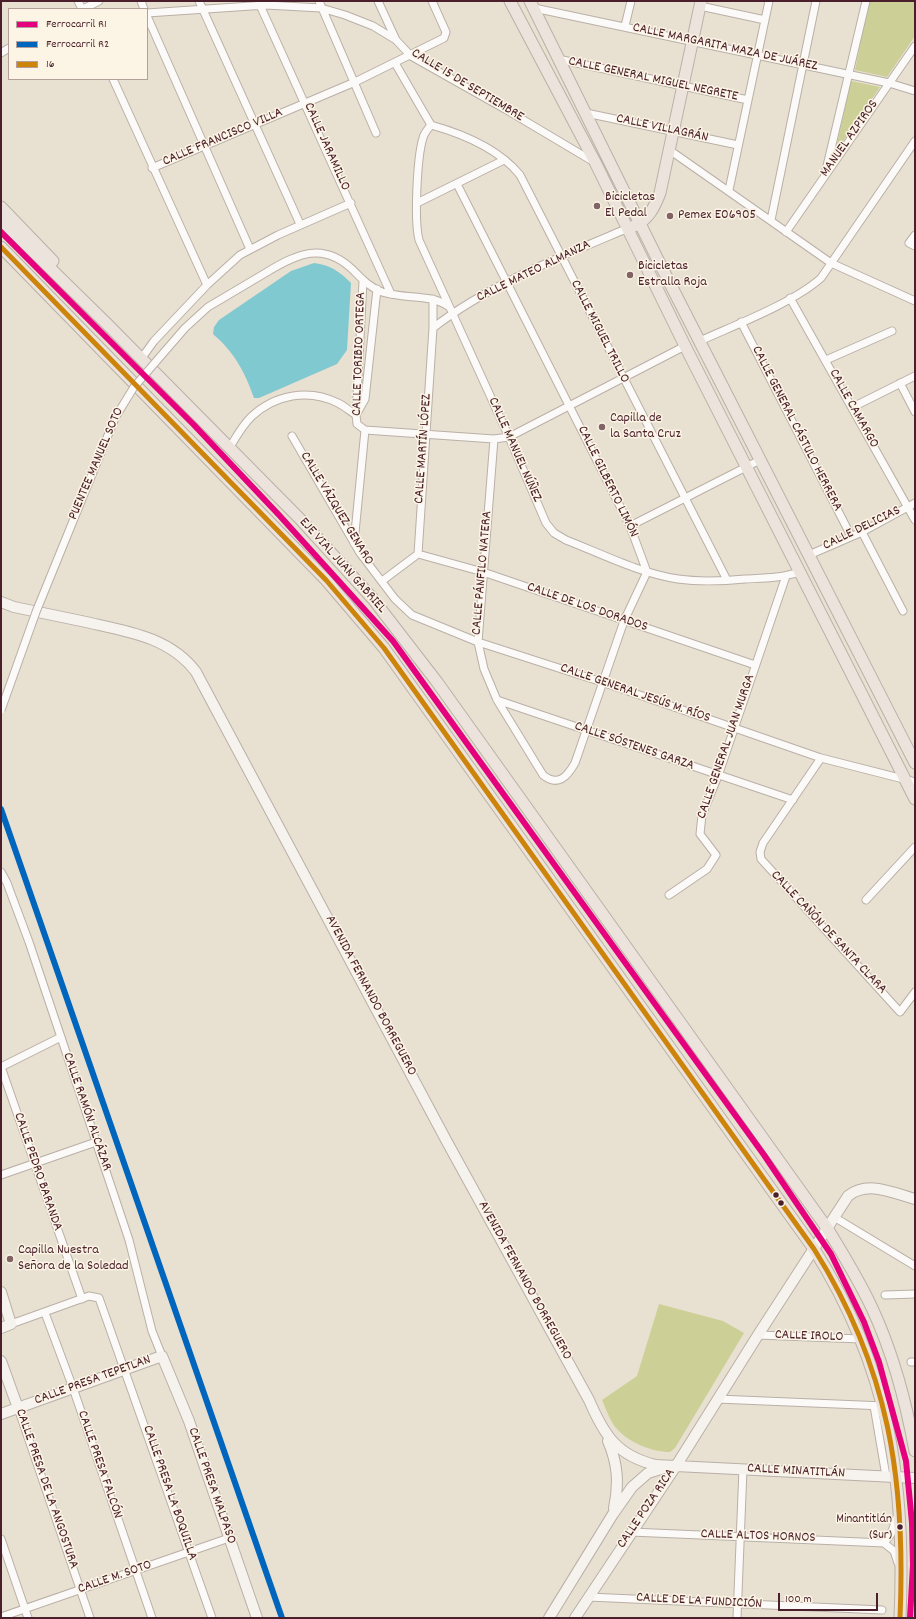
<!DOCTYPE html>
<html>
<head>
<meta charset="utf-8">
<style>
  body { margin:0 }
  #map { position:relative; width:916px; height:1619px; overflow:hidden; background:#e8e0d1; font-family:Dekko,sans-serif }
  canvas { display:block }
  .frame { position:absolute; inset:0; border:2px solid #4a1f2b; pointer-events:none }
  .legend { position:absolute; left:8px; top:8px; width:140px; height:72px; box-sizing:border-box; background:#fcf5e5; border:1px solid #b59f9b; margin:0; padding:5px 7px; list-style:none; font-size:12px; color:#4a1f2b }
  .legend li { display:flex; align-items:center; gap:8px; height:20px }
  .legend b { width:20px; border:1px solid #b59f9b }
  .scale { position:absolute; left:778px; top:1593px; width:100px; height:18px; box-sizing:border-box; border:2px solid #4a1f2b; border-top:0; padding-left:5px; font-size:12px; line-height:14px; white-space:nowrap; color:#4a1f2b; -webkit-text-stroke:3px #fcf5e5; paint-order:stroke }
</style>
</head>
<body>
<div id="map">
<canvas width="916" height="1619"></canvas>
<div class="frame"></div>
<ul class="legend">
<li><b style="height:5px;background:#e5007d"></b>Ferrocarril R1</li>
<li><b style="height:5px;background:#0065bd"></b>Ferrocarril R2</li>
<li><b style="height:5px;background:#cc840b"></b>16</li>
</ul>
<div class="scale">100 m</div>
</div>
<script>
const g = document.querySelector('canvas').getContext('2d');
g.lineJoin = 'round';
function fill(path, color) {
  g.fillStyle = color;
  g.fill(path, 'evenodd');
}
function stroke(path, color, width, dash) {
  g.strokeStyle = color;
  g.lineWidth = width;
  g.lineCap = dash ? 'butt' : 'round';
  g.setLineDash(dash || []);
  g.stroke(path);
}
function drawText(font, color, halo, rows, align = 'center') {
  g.font = font + ' Dekko,sans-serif';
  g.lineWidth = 3;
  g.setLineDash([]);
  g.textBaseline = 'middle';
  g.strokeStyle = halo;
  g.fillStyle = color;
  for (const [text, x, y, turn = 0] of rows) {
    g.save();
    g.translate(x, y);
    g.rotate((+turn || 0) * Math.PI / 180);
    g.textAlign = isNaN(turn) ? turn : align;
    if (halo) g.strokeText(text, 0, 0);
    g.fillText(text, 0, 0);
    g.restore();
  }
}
const green = new Path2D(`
  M 869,1 L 915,1 L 915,36 L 887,77 L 855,70 Z
  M 851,81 L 880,87 L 835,153 Z
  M 659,1304 L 723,1321 L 744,1333 L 675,1448 L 670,1452 C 651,1452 628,1442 616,1428 C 610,1421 606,1409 602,1400 L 637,1376 Z`);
const water = new Path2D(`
  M 314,263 C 330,265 339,271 351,283 L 347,350 L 337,364 L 259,398 L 254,398 C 245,372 234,352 213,334 L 214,327 L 219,320 L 291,271 Z`);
const street = new Path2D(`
  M 78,1 L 82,9
  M 141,1 L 144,9
  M 199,1 L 300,224
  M 319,1 L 376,133
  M 378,1 L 396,40
  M 259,3 L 391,294
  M 700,6 L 765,20
  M 534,8 L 889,83 L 915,91
  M 83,9 L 99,1
  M 147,13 L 266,5 L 321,8 L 345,15 L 373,26 L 396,40 L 411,56 L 505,109 L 594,162
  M 147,16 L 250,249
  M 625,26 L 631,1
  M 1,53 L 9,48
  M 558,59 L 748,100
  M 395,63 L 431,125 C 463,134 499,149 520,175 L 727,580
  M 113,79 L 207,285
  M 586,113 L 738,145
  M 431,125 C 428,129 424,133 423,138 C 417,157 414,221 419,240 L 509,437 L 546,523 L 554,533 L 566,540 C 602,554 639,573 678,579 C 700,582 724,581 745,579 C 764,578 782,578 799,572
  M 668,149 L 831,263 L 915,301
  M 152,168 L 355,82 L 444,38 L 446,32 L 432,1
  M 826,170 L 866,1
  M 457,184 L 630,526 L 647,572 L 624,621 L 575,763 C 567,777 558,787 543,775 L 497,700 L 484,669 L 478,642 L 494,439
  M 729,190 L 769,1
  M 417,203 L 504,160
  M 771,220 L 816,1
  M 786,232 L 915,46
  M 915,235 L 909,243 L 915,246
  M 267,272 C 297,254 323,241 353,270 C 362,279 369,287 382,292 C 398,297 415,296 431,299 C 437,300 443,303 448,306
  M 363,281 L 356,415 L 357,424 L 365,430
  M 790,298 L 915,520
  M 741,322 L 851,536
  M 433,328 C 488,285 562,256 626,229
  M 700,341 C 735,325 793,303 821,278 L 915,141
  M 141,359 L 154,341 L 207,285 L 240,255 L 278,235 L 351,203
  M 826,360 L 892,331
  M 900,383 L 915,412
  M 853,407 L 915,376
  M 356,415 L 365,399 L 377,289
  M 365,430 L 494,439 L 509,437 L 685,346
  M 292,436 L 360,553 L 395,599 L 412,615 L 478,642 L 602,682 L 821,758 L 915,782
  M 230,447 C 236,437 242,426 251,417 C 274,395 308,388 338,403 C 344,406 350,411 356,415
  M 630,526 L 760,460
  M 862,532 L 903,611
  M 354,543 L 365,430
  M 418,554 L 483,572 L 755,665
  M 809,555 L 862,532 L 915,503
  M 382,581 L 418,554 L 433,328 L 433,299
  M 497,700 L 793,800
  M 821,758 L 763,843 L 760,852 L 761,859 L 900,1012 L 915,992
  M 1,872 L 7,883 L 29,942 L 116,1201 L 129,1240 L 152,1331 L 162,1356
  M 669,895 L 707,869 L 716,855 L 700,834 L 702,815 L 718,776 L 786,576
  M 866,900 L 915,847
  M 1,1067 L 82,1299
  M 1,1067 L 61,1037
  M 1,1175 L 96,1142
  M 834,1217 L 915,1266
  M 885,1295 L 915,1294
  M 45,1313 L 73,1388 L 152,1618
  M 11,1324 L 89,1296 L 99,1298 L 212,1618
  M 758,1335 L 861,1339
  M 911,1362 L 915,1362
  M 717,1399 L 884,1406
  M 874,1406 L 886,1476
  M 18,1408 L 90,1618
  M 631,1532 L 884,1543
  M 1,1539 L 28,1618
  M 884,1543 L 894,1551 L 898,1563
  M 884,1543 L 891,1534 L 897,1517
  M 588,1597 L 882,1610
  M 1,1617 L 229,1538
  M 737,1618 L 743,1469`);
const secondary = new Path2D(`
  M 1,602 L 14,607 C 38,612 62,617 86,622 C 126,631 170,637 196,672 L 446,1140 L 589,1400 C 604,1435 617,1456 656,1465 L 915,1478
  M 1,1292 L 11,1324 L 1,1328
  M 1,1361 L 18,1408
  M 1,1414 L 162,1356 L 189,1421 L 257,1618
  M 608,1441 C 618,1464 619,1484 614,1508
  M 549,1618 L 613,1514 L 632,1487 L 648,1473 L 664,1468
  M 575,1618 L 676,1466 L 758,1335 L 848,1196 C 868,1180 893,1193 915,1199`);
const primary = new Path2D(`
  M 510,1 L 595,162 L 685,346 L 915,799
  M 530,1 L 657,258 L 915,763
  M 1,207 L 53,261
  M 1,220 L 107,324 L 302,521 L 373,599 L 437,682 L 827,1228 C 843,1254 859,1280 872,1308 C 893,1353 906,1402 915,1451
  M 634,226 C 649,219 654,208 660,193 L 701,1
  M 1,247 L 326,580 L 384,648 L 814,1249 C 889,1368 906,1480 900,1618`);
const streetBridge = new Path2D(`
  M 1,710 L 36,612 L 115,418 L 134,387 L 185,328 L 208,307 L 267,272`);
const bus1 = new Path2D(`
  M 1,247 L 326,580 L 384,648 L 814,1249 C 889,1368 906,1480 900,1618`);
const rail1 = new Path2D(`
  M 1,232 L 194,425 L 279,515 L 393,641 L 764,1155 L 831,1254 L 864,1322 L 879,1362 L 906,1461 L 912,1523 L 913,1565 L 910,1618`);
const rail2 = new Path2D(`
  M 1,809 L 282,1618`);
const markers = [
  [597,206,4,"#816365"],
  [670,216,4,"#816365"],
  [630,275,4,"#816365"],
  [602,427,4,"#816365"],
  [776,1195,3.5,"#4a1f2b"],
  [781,1203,3.5,"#4a1f2b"],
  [10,1259,4,"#816365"],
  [900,1527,3.5,"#4a1f2b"]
];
const busNames = [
  ["Minantitlán",892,1520],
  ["(Sur)",892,1536]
];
const streetNames = [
  ["CALLE MARGARITA MAZA DE JUÁREZ",725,48,12],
  ["CALLE GENERAL MIGUEL NEGRETE",653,80,12],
  ["CALLE 15 DE SEPTIEMBRE",467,86,31],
  ["CALLE VILLAGRÁN",662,129,12],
  ["CALLE FRANCISCO VILLA",223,138,-23],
  ["MANUEL AZPIROS",850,139,-55],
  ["CALLE JARAMILLO",326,147,66],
  ["CALLE MATEO ALMANZA",534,272,-26],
  ["CALLE MIGUEL TRILLO",599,332,63],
  ["CALLE TORIBIO ORTEGA",360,354,-88],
  ["CALLE CAMARGO",853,409,61],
  ["CALLE GENERAL CÁSTULO HERRERA",796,429,63],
  ["CALLE MARTÍN LÓPEZ",424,449,-86],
  ["CALLE MANUEL NÚÑEZ",514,450,66],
  ["PUENTEE MANUEL SOTO",97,464,-67],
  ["CALLE GILBERTO LIMÓN",607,482,64],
  ["CALLE VÁZQUEZ GENARO",336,509,59],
  ["CALLE DELICIAS",862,529,-26],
  ["EJE VIAL JUAN GABRIEL",342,566,48],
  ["CALLE PÁNFILO NATERA",483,573,-85],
  ["CALLE DE LOS DORADOS",587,608,19],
  ["CALLE GENERAL JESÚS M. RÍOS",635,694,19],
  ["CALLE SÓSTENES GARZA",634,747,19],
  ["CALLE GENERAL JUAN MURGA",727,747,-71],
  ["CALLE CAÑÓN DE SANTA CLARA",828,933,47],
  ["AVENIDA FERNANDO BORREGUERO",370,996,62],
  ["CALLE RAMÓN ALCÁZAR",86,1112,71],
  ["CALLE PEDRO BARANDA",37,1172,71],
  ["AVENIDA FERNANDO BORREGUERO",524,1281,61],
  ["CALLE IROLO",809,1337,2],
  ["CALLE PRESA TEPETLAN",93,1381,-20],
  ["CALLE PRESA FALCÓN",99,1465,71],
  ["CALLE MINATITLÁN",796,1472,3],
  ["CALLE PRESA MALPASO",211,1486,71],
  ["CALLE PRESA DE LA ANGOSTURA",46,1489,71],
  ["CALLE PRESA LA BOQUILLA",169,1493,71],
  ["CALLE POZA RICA",647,1509,-56],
  ["CALLE ALTOS HORNOS",758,1537,2],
  ["CALLE M. SOTO",115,1578,-19],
  ["CALLE DE LA FUNDICIÓN",699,1602,3]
];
const poiNames = [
  ["Bicicletas",605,198],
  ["El Pedal",605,214],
  ["Pemex E06905",678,216],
  ["Bicicletas",638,267],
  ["Estralla Roja",638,283],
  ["Capilla de",610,419],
  ["la Santa Cruz",610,435],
  ["Capilla Nuestra",18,1251],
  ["Señora de la Soledad",18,1267]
];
fill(green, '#ccd096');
fill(water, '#81c9d1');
stroke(street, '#b9b0a7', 9);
stroke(secondary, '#b9b0a7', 12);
stroke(primary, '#b9b0a7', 13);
stroke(street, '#fcfaf8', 7);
stroke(secondary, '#f6f2ed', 10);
stroke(primary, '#ece4dc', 11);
stroke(streetBridge, '#b9b0a7', 9, []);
stroke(streetBridge, '#fcfaf8', 7);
stroke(bus1, '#cc840b', 5);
stroke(rail1, '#e5007d', 6);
stroke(rail2, '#0065bd', 6);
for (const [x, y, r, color] of markers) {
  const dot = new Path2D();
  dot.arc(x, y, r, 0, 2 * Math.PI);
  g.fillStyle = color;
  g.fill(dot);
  stroke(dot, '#fcf5e5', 1.5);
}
drawText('13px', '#4a1f2b', '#fcf5e5', busNames, 'right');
drawText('14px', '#4a1f2b', '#fcf5e5', streetNames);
drawText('14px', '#4a1f2b', '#fcf5e5', poiNames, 'left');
</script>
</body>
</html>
